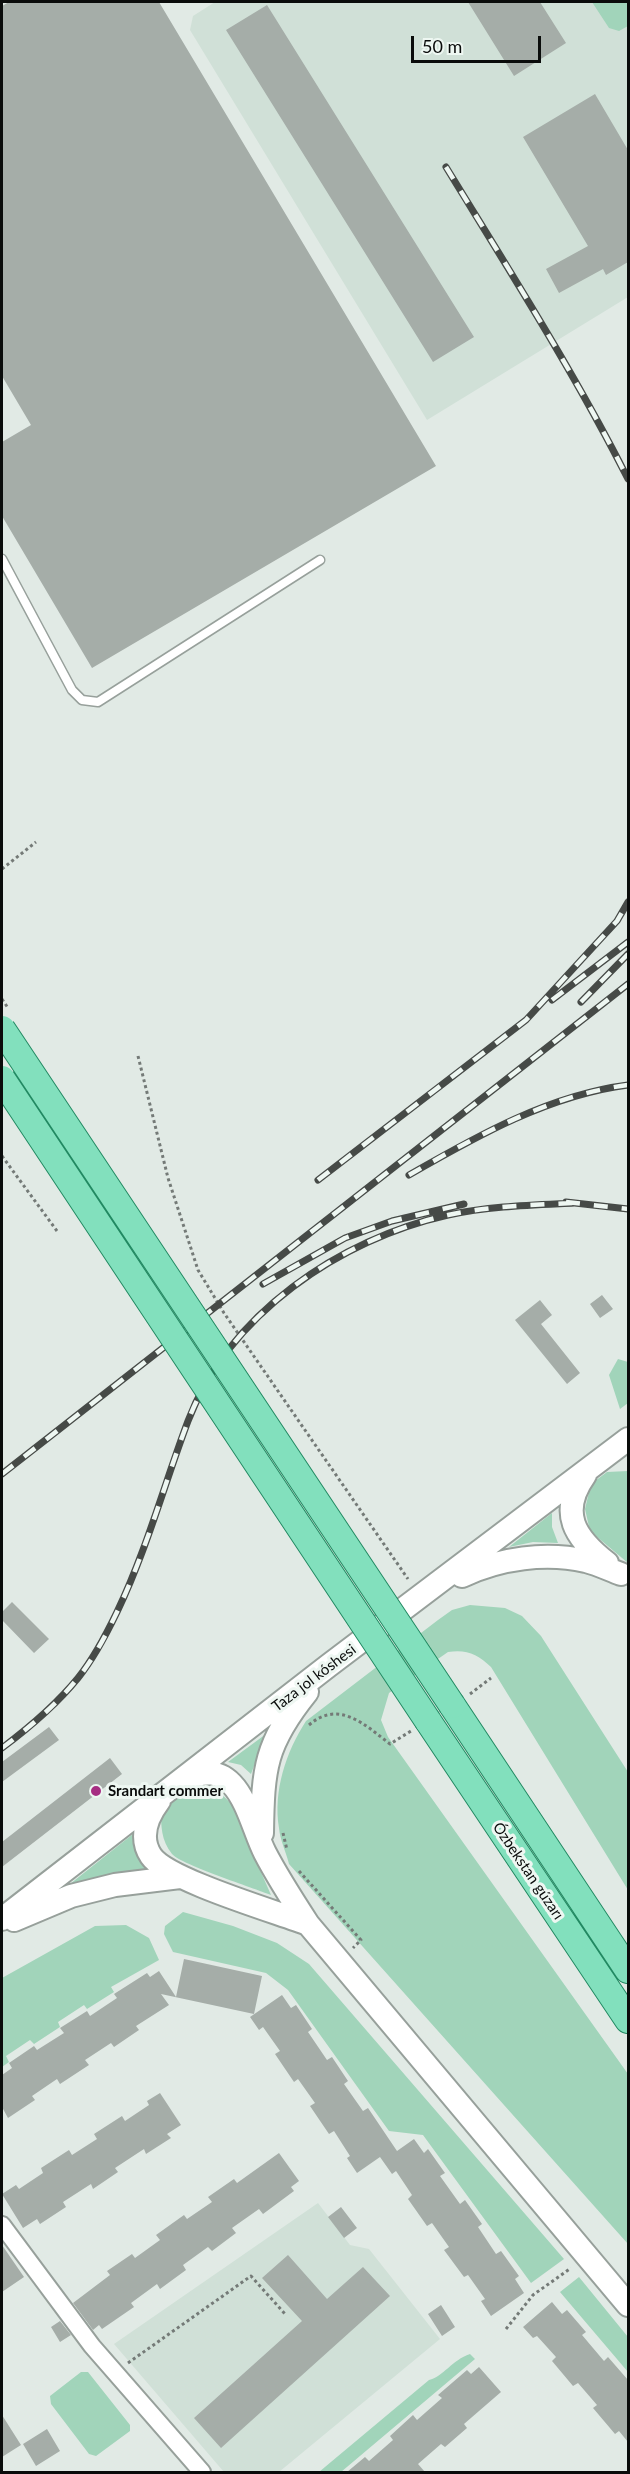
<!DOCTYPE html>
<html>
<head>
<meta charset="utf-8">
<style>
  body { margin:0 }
  #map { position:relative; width:630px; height:2474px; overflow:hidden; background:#e1eae5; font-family:Lato,sans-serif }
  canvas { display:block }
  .frame { position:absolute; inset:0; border:3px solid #0a0c0b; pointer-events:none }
  .scale { position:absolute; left:411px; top:36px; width:130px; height:27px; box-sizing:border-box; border:3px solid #0a0c0b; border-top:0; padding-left:8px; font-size:18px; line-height:21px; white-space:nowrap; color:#0a0c0b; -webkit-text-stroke:4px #eef7f2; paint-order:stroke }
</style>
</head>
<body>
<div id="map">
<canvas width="630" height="2474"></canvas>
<div class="frame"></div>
<div class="scale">50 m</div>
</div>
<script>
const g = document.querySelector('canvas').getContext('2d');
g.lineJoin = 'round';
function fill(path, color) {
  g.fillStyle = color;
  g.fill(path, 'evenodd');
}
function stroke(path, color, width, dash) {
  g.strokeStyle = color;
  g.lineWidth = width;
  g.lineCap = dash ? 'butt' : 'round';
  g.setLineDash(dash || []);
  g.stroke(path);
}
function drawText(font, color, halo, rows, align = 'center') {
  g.font = font + ' Lato,sans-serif';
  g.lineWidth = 6;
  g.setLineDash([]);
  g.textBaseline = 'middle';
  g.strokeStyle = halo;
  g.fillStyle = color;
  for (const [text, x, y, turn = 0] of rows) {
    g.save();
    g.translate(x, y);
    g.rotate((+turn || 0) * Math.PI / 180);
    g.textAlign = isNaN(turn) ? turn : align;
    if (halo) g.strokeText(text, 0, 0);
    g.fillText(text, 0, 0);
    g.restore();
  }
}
const built = new Path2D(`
  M 215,2 L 628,2 L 628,297 L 427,420 L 190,30 L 193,16 Z
  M 318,2203 L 350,2245 L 369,2249 L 440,2339 L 279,2472 L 224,2472 L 114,2344 Z`);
const green = new Path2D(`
  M 592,2 L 628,2 L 628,26 L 619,31 L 609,28 Z
  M 618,1359 L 628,1362 L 628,1403 L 620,1409 L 609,1375 Z
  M 628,1471 L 628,1563 L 590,1531 L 585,1509 L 591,1484 L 607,1472 Z
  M 552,1513 L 552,1527 L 558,1543 L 533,1542 L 509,1547 Z
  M 470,1605 L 505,1608 L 522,1616 L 541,1636 L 628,1772 L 628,1890 L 491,1667 C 478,1654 466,1649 448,1652 L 389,1693 L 381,1720 L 388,1737 L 628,2074 L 628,2244 L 289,1864 C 286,1852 280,1840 279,1828 C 273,1791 286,1752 306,1721 L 438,1620 L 452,1610 Z
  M 266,1734 L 251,1774 L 241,1765 L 228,1762 Z
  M 193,1787 L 218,1791 L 235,1807 L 243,1831 L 271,1895 C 254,1888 182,1865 172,1854 C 161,1840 161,1826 161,1810 L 173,1795 Z
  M 133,1834 L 134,1848 L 147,1871 L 113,1874 L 70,1884 Z
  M 183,1912 L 233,1926 L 277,1943 L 309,1964 L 564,2259 L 531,2283 L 423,2135 L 389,2131 L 288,1990 L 266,1973 L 173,1952 L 164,1934 L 165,1926 Z
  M 126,1925 L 149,1938 L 159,1960 L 111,1987 L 114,1992 L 87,2009 L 84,2005 L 58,2022 L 60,2027 L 34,2044 L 30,2040 L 6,2056 L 9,2062 L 2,2067 L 2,1978 L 95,1926 Z
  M 579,2277 L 628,2337 L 628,2372 L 560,2292 Z
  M 470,2354 L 475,2359 L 341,2472 L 319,2472 L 429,2380 C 443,2377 452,2360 470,2354 Z
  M 81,2372 L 88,2372 L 130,2425 L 130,2431 L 96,2456 L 89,2454 L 51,2404 L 50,2396 Z`);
const building = new Path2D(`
  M 9,2 L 159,2 L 436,466 L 92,668 L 2,516 L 2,442 L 31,425 L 2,376 L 2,6 Z
  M 468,2 L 540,2 L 566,43 L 514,76 Z
  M 267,5 L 474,337 L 433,362 L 226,30 Z
  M 595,94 L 628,150 L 628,262 L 606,275 L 603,269 L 559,293 L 546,269 L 588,246 L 523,137 Z
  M 602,1295 L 613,1309 L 600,1318 L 590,1304 Z
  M 540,1300 L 552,1315 L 541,1324 L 580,1373 L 567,1384 L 515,1320 Z
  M 12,1602 L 49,1639 L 34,1653 L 2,1620 L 2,1612 Z
  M 49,1727 L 59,1740 L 2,1782 L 2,1762 Z
  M 110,1758 L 122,1774 L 2,1867 L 2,1842 Z
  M 184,1959 L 262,1976 L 254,2014 L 161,1994 L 169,2005 L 136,2026 L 139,2030 L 114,2047 L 111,2043 L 85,2060 L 89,2065 L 60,2084 L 57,2079 L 32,2096 L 35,2100 L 8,2118 L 2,2107 L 2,2075 L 12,2068 L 9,2063 L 34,2046 L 37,2050 L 64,2033 L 60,2028 L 87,2011 L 90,2016 L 117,1998 L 114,1994 L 147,1973 L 150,1977 L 159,1971 L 176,1997 Z
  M 282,1995 L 291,2008 L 296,2005 L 312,2029 L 308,2032 L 327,2060 L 332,2057 L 348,2081 L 344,2084 L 363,2111 L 368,2108 L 397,2151 L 414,2139 L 424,2153 L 428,2149 L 445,2173 L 440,2176 L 460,2204 L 465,2200 L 482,2224 L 478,2227 L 496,2254 L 501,2251 L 519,2276 L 515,2279 L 524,2293 L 491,2316 L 481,2301 L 485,2299 L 468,2275 L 464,2277 L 444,2250 L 449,2247 L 432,2223 L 427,2226 L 408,2199 L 412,2195 L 396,2171 L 392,2174 L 380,2157 L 357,2173 L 347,2158 L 350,2156 L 334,2131 L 329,2134 L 310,2106 L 315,2103 L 298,2079 L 294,2082 L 275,2054 L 280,2051 L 263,2027 L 259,2030 L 250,2017 Z
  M 160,2093 L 181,2125 L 167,2134 L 171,2138 L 146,2154 L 144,2149 L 115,2168 L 118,2172 L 93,2189 L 91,2184 L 63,2202 L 66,2207 L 40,2224 L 37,2219 L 23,2228 L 2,2194 L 16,2185 L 19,2189 L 43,2173 L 41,2168 L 69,2150 L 72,2155 L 97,2139 L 94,2134 L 122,2116 L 125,2121 L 149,2105 L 147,2101 Z
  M 279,2153 L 299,2181 L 291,2187 L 294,2191 L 263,2214 L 259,2209 L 232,2228 L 236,2233 L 212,2251 L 208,2247 L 183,2265 L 186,2270 L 160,2289 L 157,2284 L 131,2303 L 134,2307 L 102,2329 L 99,2325 L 93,2330 L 73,2303 L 110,2275 L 107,2271 L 132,2254 L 135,2258 L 160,2240 L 156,2235 L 184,2215 L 187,2219 L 212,2202 L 208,2197 L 234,2179 L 237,2183 Z
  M 341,2207 L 357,2228 L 344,2238 L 328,2217 Z
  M 2,2245 L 24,2277 L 2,2292 Z
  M 288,2255 L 327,2299 L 363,2267 L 390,2296 L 221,2448 L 194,2418 L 302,2321 L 262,2278 Z
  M 552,2302 L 562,2314 L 567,2310 L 586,2332 L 582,2335 L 604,2361 L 608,2357 L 628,2380 L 628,2442 L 619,2431 L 615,2434 L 593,2408 L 597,2405 L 578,2383 L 573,2386 L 552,2361 L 556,2357 L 537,2336 L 533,2338 L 523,2327 Z
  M 441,2305 L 455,2327 L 442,2336 L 428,2314 Z
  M 60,2321 L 71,2335 L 60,2342 L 51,2327 Z
  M 479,2367 L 501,2392 L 464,2424 L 467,2428 L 445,2447 L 441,2444 L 418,2464 L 425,2472 L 347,2472 L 365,2457 L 369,2461 L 393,2440 L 390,2436 L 413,2415 L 417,2420 L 442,2398 L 438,2395 L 467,2370 L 471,2374 Z
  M 2,2415 L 21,2445 L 2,2457 Z
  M 47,2429 L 60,2451 L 36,2466 L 23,2444 Z`);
const path = new Path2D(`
  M 2,869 L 36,842
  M 138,1056 L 168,1178 L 198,1270 L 224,1313 L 408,1579
  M 2,1156 L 57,1231
  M 470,1694 L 491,1678
  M 309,1725 C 339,1699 365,1725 390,1744 L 411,1731
  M 283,1833 L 287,1850
  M 299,1871 L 361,1940 L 353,1948
  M 506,2329 L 533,2295 L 571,2268
  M 128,2363 L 251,2276 L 285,2314`);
const lane = new Path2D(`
  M 2,559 L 72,690 L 82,700 L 98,702 L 320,560`);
const street = new Path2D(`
  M 2,2225 L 92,2346 L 202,2472`);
const secondary = new Path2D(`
  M 585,1475 C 558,1513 575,1538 607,1563
  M 462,1576 C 500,1558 546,1552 586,1561 C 598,1564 610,1570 621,1574
  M 184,1780 C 240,1752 248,1820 265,1853 C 278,1878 293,1901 308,1924 L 628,2305
  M 159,1801 C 147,1817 139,1838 151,1856 C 167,1880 277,1912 308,1924
  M 262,1833 C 263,1768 265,1744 307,1692
  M 2,1919 L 328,1666 L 628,1439
  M 14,1920 L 71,1896 L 115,1885 L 180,1877`);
const primary = new Path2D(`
  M 452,1705 L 628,1970
  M 428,1721 L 628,2020`);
const rail = new Path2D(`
  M 446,167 C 509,270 574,372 628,479
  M 552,1000 L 628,942
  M 581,1002 L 628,954
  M 409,1175 C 477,1136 549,1095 628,1085
  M 318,1180 L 526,1020 L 617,921 L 628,902
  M 566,1202 L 628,1209
  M 263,1284 L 345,1238 L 392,1221 L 464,1204
  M 2,1474 L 628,984
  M 2,1748 C 30,1727 56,1705 78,1678 C 94,1658 106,1635 117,1612 C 147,1549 164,1485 188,1421 C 229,1314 340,1239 448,1215 C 489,1206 532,1205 574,1203`);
const pathBridge = new Path2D(`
  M 2,999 L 8,1008`);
const primaryBridge = new Path2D(`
  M 2,1029 L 452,1705
  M 2,1079 L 428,1721`);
const markers = [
  [96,1791,6,"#a62d82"]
];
const streetNames = [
  ["Taza jol kóshesi",314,1678,-37],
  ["Ózbekstan gúzarı",528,1871,56]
];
const poiNames = [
  ["Srandart commer",108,1791]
];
fill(built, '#d0e0d7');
fill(green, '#a1d4ba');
fill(building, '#a5ada8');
stroke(lane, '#97a09b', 11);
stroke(street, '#97a09b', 20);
stroke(secondary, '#97a09b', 26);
stroke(primary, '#228962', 28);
stroke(path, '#747a77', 3, [3, 3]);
stroke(lane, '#fff', 8);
stroke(street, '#fff', 16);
stroke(secondary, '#fff', 22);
stroke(primary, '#82e0bd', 26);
stroke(rail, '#464a47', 7);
stroke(rail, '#eef7f2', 4.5, [14]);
stroke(primaryBridge, '#228962', 28, []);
stroke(pathBridge, '#747a77', 3, [3, 3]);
stroke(primaryBridge, '#82e0bd', 26);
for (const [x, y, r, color] of markers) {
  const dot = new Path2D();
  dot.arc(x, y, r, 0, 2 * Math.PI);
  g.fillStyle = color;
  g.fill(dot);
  stroke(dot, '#eef7f2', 2);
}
drawText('15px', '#0a0c0b', '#eef7f2', streetNames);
drawText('bold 15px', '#0a0c0b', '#eef7f2', poiNames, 'left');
</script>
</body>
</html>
